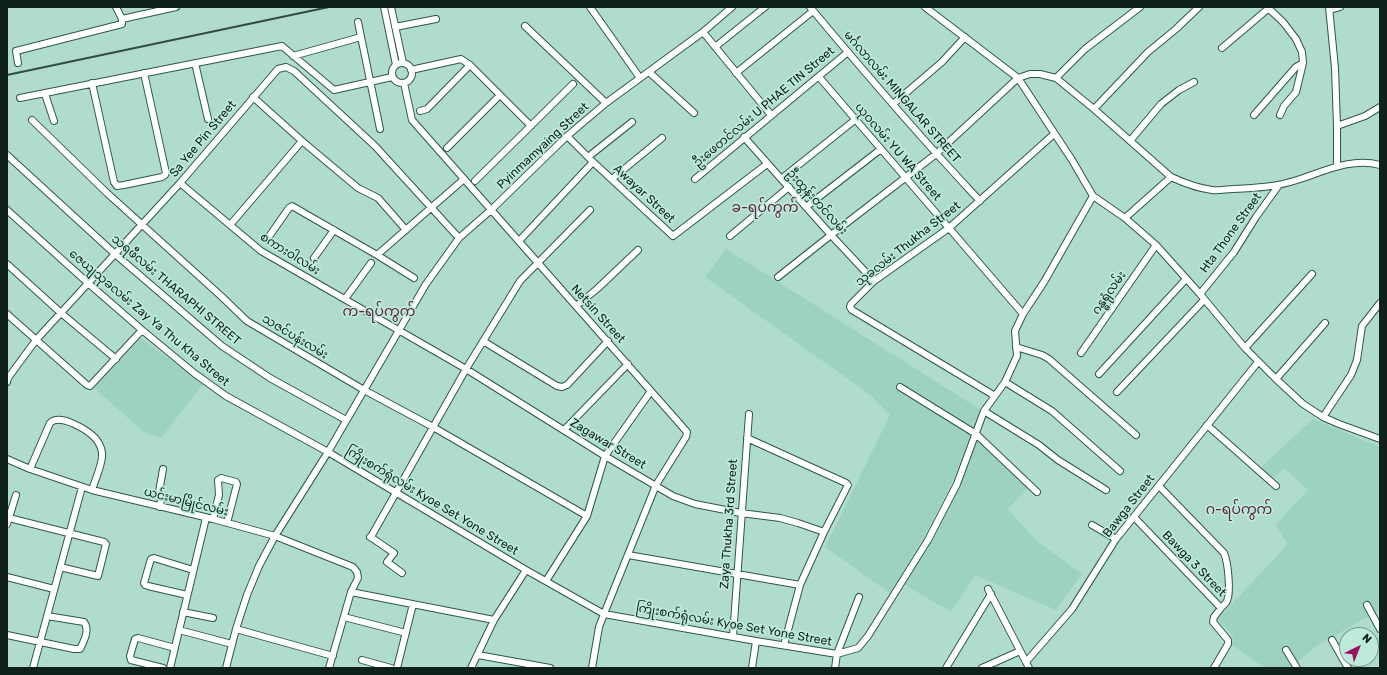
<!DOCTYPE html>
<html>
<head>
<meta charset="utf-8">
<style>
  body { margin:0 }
  #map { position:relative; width:1387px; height:675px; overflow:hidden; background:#b0dcce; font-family:Rubik,sans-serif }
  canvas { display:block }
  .frame { position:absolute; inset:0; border:8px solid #10211c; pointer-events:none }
  .north { position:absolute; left:1339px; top:627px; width:40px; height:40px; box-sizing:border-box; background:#bdeadb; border:1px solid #789a8f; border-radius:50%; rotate:43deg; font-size:11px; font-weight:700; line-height:16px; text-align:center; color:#10211c }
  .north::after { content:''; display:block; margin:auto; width:14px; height:18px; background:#9c1160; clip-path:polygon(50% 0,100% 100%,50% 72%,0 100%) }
</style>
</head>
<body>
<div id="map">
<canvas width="1387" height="675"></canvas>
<div class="frame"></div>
<div class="north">N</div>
</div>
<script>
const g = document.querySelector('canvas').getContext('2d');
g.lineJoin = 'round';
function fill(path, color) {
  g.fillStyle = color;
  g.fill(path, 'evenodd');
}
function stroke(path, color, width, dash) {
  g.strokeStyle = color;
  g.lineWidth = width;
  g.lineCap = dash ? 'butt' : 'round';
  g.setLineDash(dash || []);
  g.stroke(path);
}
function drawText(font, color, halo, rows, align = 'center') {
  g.font = font + ' Rubik,"Noto Sans Myanmar",sans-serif';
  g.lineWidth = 3.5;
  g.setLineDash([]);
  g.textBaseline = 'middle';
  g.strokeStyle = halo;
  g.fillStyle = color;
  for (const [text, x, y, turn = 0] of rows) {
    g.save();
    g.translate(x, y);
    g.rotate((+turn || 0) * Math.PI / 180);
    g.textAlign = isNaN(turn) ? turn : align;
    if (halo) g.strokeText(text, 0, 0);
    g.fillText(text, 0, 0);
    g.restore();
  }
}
const built = new Path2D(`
  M 726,249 L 981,410 L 953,481 L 924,537 L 890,593 L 825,547 L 890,415 L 869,394 L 705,277 Z
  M 141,338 L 203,384 L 161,438 L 145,433 L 94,388 Z
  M 1313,419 L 1380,447 L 1380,610 L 1318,645 L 1289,668 L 1265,668 L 1232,645 L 1233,636 L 1218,619 L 1288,544 L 1275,525 L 1308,490 L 1284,468 L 1271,481 L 1259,469 Z
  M 978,439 L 1028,487 L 1008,509 L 1036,540 L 1082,574 L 1056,610 L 975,575 L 951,612 L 905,585 L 932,542 L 959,487 Z`);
const minor = new Path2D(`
  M 116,7 L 122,19 L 176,7
  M 384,7 L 396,65
  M 391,7 L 403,63
  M 590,7 L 640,78
  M 810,7 C 865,73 921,138 980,201
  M 925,7 L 1018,78 L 1072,160 L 1093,196 L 1125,218 L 1156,245 L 1200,294 L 1245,348 L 1276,379 L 1303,404 L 1323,417 L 1339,424 L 1380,439
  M 1267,7 L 1283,22 L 1296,39 L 1302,52 L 1303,63 L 1296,92 L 1284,106 L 1280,115
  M 1329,7 L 1335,68 L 1337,126 L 1337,166
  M 1330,10 L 1340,7
  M 358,22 L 380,129
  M 525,26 L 606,103
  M 395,27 L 436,19
  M 703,32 L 771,115
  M 715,47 L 765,7
  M 1222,48 L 1269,8
  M 293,56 L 361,37
  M 18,63 L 16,51 L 122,24 L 122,19
  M 195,63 L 208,119
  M392 73a10 10 0 1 1 20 0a10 10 0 1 1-20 0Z
  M 411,70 L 461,59 L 470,65 L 531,126
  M 649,72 L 694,113
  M 736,73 L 813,11
  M 819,77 L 1023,314
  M 1056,78 L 1085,49 L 1140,7
  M 92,83 L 114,182 L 117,186 L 124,185 L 162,177 L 165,175 L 166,173 L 144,73
  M 404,83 L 412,120 L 687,432 L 686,437 L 656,485 L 604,614 L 599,627 L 592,668
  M 45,94 L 54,121
  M 253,97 L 302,141 L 358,188 L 378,198 L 406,230
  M 20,98 L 282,46 L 334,90 L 392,77
  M 893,104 L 942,62 L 965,37
  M 1094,109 L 1148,52 L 1176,29 L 1199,7
  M 420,111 L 427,109 L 470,65
  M 1254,115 L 1296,67 L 1303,63
  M 32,120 L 107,193 L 221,296 L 247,321 L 364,390 L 433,427 L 587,516
  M 1337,126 L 1365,116 L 1380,107
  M 567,136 L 593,162 L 673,236 L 767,164
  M 744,137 L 831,235 L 874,281
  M 1130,141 L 1161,104 L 1179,90 L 1194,82
  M 447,148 L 500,95
  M 7,155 L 115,254 L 222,346 L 270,378 L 346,420
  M 588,157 L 632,122
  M 612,179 L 662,138
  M 695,179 L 848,52
  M 781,179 L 856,119
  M 475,181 L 573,84
  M 180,183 L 261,251 L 466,369 L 605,456 L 673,496 L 695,504 L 741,513 L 780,518 L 798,523 L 824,532
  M 806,207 L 881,149
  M 7,210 L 88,283 L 142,330 L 194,373 L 226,396 L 328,452 L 526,570 L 604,614 L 756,641 L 837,654 L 858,648 L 868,636 L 928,540 L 957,484 L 984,411 L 1005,382 L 1017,356 L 1015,331 L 1023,314 L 1044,282 L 1093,196
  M 1125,218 L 1171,177
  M 230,225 L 302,141
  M 730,236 L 789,187
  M 268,238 L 289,208 L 292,206 L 377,255 L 464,179
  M 519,241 L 593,162
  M 377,255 L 414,278
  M 314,258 L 334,230
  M 7,264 L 61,313 L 116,359
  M 778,277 L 831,235 L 936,154 L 1018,78 L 1030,74 L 1040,74 L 1056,78 L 1094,109 L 1171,177 C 1184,183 1197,188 1212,190 C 1219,191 1226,189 1233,189 C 1255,188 1276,187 1297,180 C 1323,172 1351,157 1380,165
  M 1200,294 L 1234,252 L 1256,217 L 1279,185
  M 345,299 L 371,263
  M 576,306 L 597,289 L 638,250
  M 7,314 L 87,385 L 90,386 L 142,330
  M 483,341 L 557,386 L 562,387 L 567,385 L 608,341
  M 1016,347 L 1042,355 L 1049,359 L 1136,435
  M 1245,348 L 1312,274
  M 1081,353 L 1156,245
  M 1099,374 L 1186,279
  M 1276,379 L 1325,323
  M 7,382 L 8,378 L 36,340 L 180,183 L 278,69 L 286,67 L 294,71 L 375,146 L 459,238
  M 1005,382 L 1052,411 L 1120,471
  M 900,387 L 976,434 L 1037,492
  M 1117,392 L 1204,300
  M 995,396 L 852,310 L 850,307 L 851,304 L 874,281 L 949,228 L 1054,134
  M 984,411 L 1039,445 L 1058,460 L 1106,490
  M 1323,417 L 1351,375 L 1357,360 L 1362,326 L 1380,303
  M 1207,425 L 1276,486
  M 564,430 L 628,364
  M 747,438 L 846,483 L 848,485 L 824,532 L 800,585 L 784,645
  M 7,459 L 30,469 L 92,490 L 213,519 L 275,536 L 353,567 L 357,572 L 358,578 L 351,592 L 329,668
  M 30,469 L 50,423 C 60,413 88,430 96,439 C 99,443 102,449 102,454 C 103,463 95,480 92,490
  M 1159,486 L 1224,553 C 1228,562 1231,592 1227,601 C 1226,603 1223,606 1221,608
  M 160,507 L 161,499 L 159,492 L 163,469
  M 1134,517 L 1221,608 L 1214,617 L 1213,622 L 1228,640 L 1228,644 L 1214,668
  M 9,518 L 104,542 L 106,544 L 98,576 L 60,567
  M 213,519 L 219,495 L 218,480 L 221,478 L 236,482 L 237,484 L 227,523
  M 7,524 L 16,495
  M 1092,525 L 1116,539
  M 628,555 L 800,585
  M 402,573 L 387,562 L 394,553 L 372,538 L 370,537 L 372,535 L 466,369 L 520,281 L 590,210
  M 7,577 L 54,589
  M 546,581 L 587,516 L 605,456 L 651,391
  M 988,589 L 1026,662
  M 351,592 L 494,620
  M 187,595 L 148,586 L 145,585 L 144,583 L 150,562 L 151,559 L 154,558 L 193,570
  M 1367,605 L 1380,629
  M 183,612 L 213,618
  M 344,617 L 406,633
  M 236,629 L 333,656
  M 179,630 L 232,644
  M 7,635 L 74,649 L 80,649 C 84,641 90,630 84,622 L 47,616
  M 733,636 L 749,414
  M 1332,640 L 1348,668
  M 1286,650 L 1297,668
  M 478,655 L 550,668
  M 362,660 L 391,668
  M 33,668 L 82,487
  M 163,668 L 131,660 L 130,656 L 135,639 L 138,638 L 175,648
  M 170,668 L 206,518
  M 226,668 L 236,629 L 247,595 L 259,566 L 275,536 L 328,452 L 426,284 L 459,238 L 491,210 L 567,136 L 606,103 L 703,32 L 732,7
  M 397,668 L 413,604
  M 471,668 L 494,620 L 526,570
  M 752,668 L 756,641
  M 835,668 L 837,654 L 859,597
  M 946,668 L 991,594
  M 982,668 L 1020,651
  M 1029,668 L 1026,662 L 1072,609 L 1116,539 L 1258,362`);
const rail = new Path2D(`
  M 7,75 L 329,7`);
const streetNames = [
  ["မင်္ဂလာလမ်း MINGALAR STREET",902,97,49],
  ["ဦးဖေတင်လမ်း U PHAE TIN Street",764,107,-40],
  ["Sa Yee Pin Street",203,139,-50],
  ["Pyinmamyaing Street",543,146,-43],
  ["ယုဝလမ်း YU WA Street",898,152,49],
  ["Awayar Street",644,194,43],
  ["ဦးထွန်းတင်လမ်း",817,202,48],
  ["Hta Thone Street",1231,233,-54],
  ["သုခလမ်း Thukha Street",908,244,-38],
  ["စကားဝါလမ်း",290,254,32],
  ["သရဖီလမ်း THARAPHI STREET",176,290,40],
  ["ဂန္ဓရုံလမ်း",1109,293,-55],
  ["Netsin Street",598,314,48],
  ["ဇေယျသုခလမ်း Zay Ya Thu Kha Street",149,318,40],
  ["သဇင်ပန်းလမ်း",295,337,31],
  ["Zagawar Street",608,444,31],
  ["ကြိုးစက်ရုံလမ်း Kyoe Set Yone Street",432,501,31],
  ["ယင်းမာမြိုင်လမ်း",186,502,14],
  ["Bawga Street",1129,506,-52],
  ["Zaya Thukha 3rd Street",729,524,-86],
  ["Bawga 3 Street",1194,564,46],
  ["ကြိုးစက်ရုံလမ်း Kyoe Set Yone Street",734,625,10]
];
const quarterNames = [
  ["ခ-ရပ်ကွက်",765,208],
  ["က-ရပ်ကွက်",379,312],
  ["ဂ-ရပ်ကွက်",1239,510]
];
fill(built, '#9dd2c2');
stroke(minor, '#2e574b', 8);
stroke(minor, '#fff', 6);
stroke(rail, '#344c44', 2);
drawText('12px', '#10211c', '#bdeadb', streetNames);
drawText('14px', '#612140', '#bdeadb', quarterNames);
</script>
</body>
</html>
